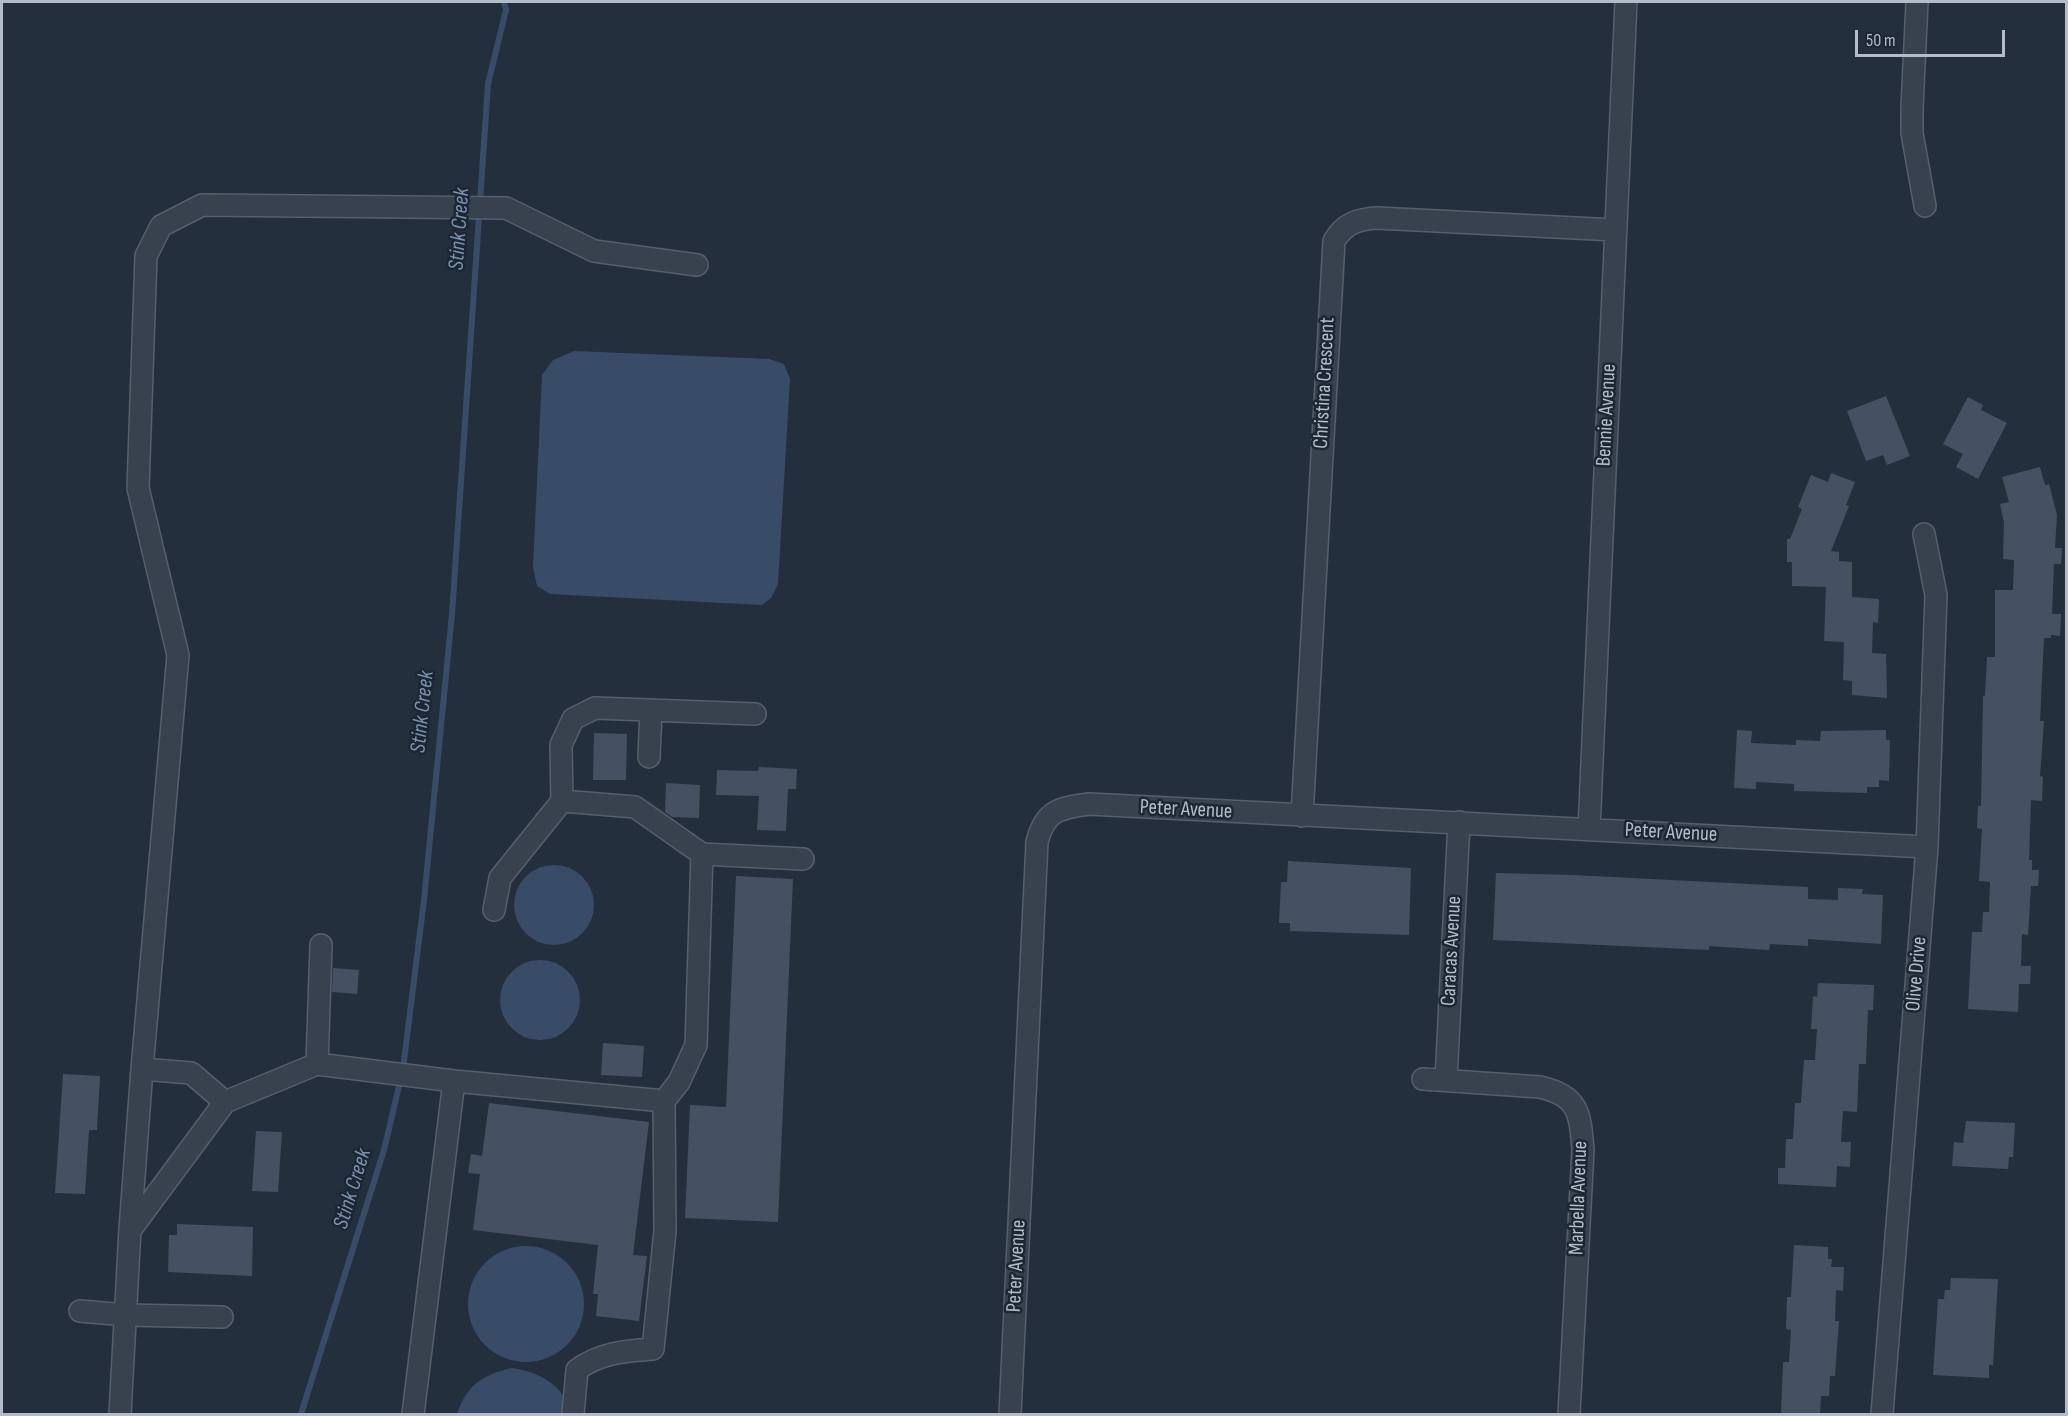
<!DOCTYPE html>
<html>
<head>
<meta charset="utf-8">
<style>
  body { margin:0 }
  #map { position:relative; width:2068px; height:1416px; overflow:hidden; background:#242f3e; font-family:"Sofia Sans Condensed",sans-serif }
  canvas { display:block }
  .frame { position:absolute; inset:0; border:3px solid #b4bcc9; pointer-events:none }
  .scale { position:absolute; left:1855px; top:30px; width:150px; height:27px; box-sizing:border-box; border:3px solid #b4bcc9; border-top:0; padding-left:8px; font-size:18px; line-height:21px; white-space:nowrap; color:#b4bcc9; -webkit-text-stroke:4px #1d2633; paint-order:stroke }
</style>
</head>
<body>
<div id="map">
<canvas width="2068" height="1416"></canvas>
<div class="frame"></div>
<div class="scale">50 m</div>
</div>
<script>
const g = document.querySelector('canvas').getContext('2d');
g.lineJoin = 'round';
function fill(path, color) {
  g.fillStyle = color;
  g.fill(path, 'evenodd');
}
function stroke(path, color, width, dash) {
  g.strokeStyle = color;
  g.lineWidth = width;
  g.lineCap = dash ? 'butt' : 'round';
  g.setLineDash(dash || []);
  g.stroke(path);
}
function drawText(font, color, halo, rows, align = 'center') {
  g.font = font + ' "Sofia Sans Condensed",sans-serif';
  g.lineWidth = 5;
  g.setLineDash([]);
  g.textBaseline = 'middle';
  g.strokeStyle = halo;
  g.fillStyle = color;
  for (const [text, x, y, turn = 0] of rows) {
    g.save();
    g.translate(x, y);
    g.rotate((+turn || 0) * Math.PI / 180);
    g.textAlign = isNaN(turn) ? turn : align;
    if (halo) g.strokeText(text, 0, 0);
    g.fillText(text, 0, 0);
    g.restore();
  }
}
const water = new Path2D(`
  M 574,351 L 769,359 L 784,364 L 790,379 L 778,584 L 771,598 L 762,605 L 550,594 L 537,586 L 533,567 L 542,375 L 553,360 Z
  M514 905a40 40 0 1 1 80 0a40 40 0 1 1-80 0Z
  M500 1000a40 40 0 1 1 80 0a40 40 0 1 1-80 0Z
  M468 1304a58 58 0 1 1 116 0a58 58 0 1 1-116 0Z
  M 512,1368 C 539,1372 565,1385 570,1414 L 457,1414 C 467,1385 482,1375 512,1368 Z`);
const stream = new Path2D(`
  M 301,1414 L 384,1150 L 403,1069 L 424,900 L 452,614 L 488,84 L 506,10 L 504,2`);
const building = new Path2D(`
  M 1886,396 L 1910,456 L 1887,465 L 1883,455 L 1866,461 L 1847,411 Z
  M 1968,397 L 1983,405 L 1981,410 L 2007,423 L 1978,479 L 1956,467 L 1963,454 L 1943,444 Z
  M 2040,467 L 2045,485 L 2049,484 L 2057,515 L 2055,548 L 2062,548 L 2061,564 L 2054,564 L 2052,614 L 2061,614 L 2060,636 L 2051,635 L 2051,638 L 2044,638 L 2040,721 L 2044,721 L 2040,776 L 2043,777 L 2042,801 L 2031,800 L 2029,860 L 2032,860 L 2032,870 L 2039,870 L 2038,886 L 2031,886 L 2028,935 L 2022,934 L 2021,966 L 2031,966 L 2030,984 L 2019,984 L 2018,1012 L 1968,1009 L 1972,932 L 1982,932 L 1983,912 L 1989,912 L 1990,882 L 1979,881 L 1982,829 L 1977,828 L 1978,806 L 1981,806 L 1983,696 L 1985,696 L 1987,657 L 1995,657 L 1995,590 L 2013,590 L 2014,560 L 2003,559 L 2004,522 L 2000,504 L 2009,502 L 2002,477 Z
  M 1831,473 L 1855,482 L 1846,505 L 1849,506 L 1831,551 L 1839,552 L 1839,561 L 1852,562 L 1852,597 L 1879,599 L 1878,623 L 1873,622 L 1872,653 L 1886,654 L 1887,698 L 1852,695 L 1852,681 L 1843,680 L 1844,642 L 1824,641 L 1826,587 L 1792,586 L 1792,562 L 1787,562 L 1787,539 L 1790,539 L 1802,509 L 1798,507 L 1811,475 L 1828,482 Z
  M 1737,730 L 1752,731 L 1751,743 L 1796,745 L 1796,740 L 1820,741 L 1821,731 L 1886,730 L 1886,740 L 1890,740 L 1889,781 L 1879,780 L 1879,787 L 1867,787 L 1867,793 L 1794,791 L 1794,784 L 1756,782 L 1756,789 L 1734,788 Z
  M 594,733 L 627,734 L 626,780 L 593,780 Z
  M 759,767 L 797,769 L 796,789 L 788,789 L 786,831 L 757,830 L 759,796 L 716,795 L 717,770 L 758,771 Z
  M 666,783 L 700,785 L 699,818 L 672,817 L 665,812 Z
  M 1288,861 L 1411,868 L 1409,935 L 1290,931 L 1290,923 L 1279,923 L 1281,882 L 1287,882 Z
  M 1496,873 L 1573,875 L 1808,887 L 1808,899 L 1838,900 L 1838,888 L 1863,889 L 1862,894 L 1883,895 L 1881,944 L 1808,939 L 1808,946 L 1770,944 L 1769,950 L 1709,946 L 1709,950 L 1493,940 Z
  M 736,876 L 793,879 L 778,1222 L 685,1218 L 690,1105 L 726,1107 Z
  M 333,968 L 359,970 L 357,994 L 332,992 Z
  M 1818,983 L 1874,985 L 1873,1010 L 1868,1010 L 1866,1064 L 1859,1064 L 1857,1112 L 1843,1111 L 1841,1142 L 1851,1142 L 1850,1167 L 1837,1166 L 1836,1187 L 1778,1184 L 1778,1168 L 1785,1168 L 1786,1139 L 1793,1139 L 1795,1103 L 1801,1103 L 1804,1060 L 1815,1060 L 1817,1029 L 1811,1029 L 1813,996 L 1817,997 Z
  M 603,1043 L 644,1046 L 642,1077 L 601,1075 Z
  M 63,1074 L 100,1076 L 97,1130 L 89,1130 L 85,1194 L 55,1193 Z
  M 489,1103 L 649,1122 L 633,1255 L 647,1256 L 639,1321 L 596,1316 L 598,1294 L 593,1294 L 598,1245 L 473,1230 L 480,1174 L 468,1173 L 471,1154 L 482,1156 Z
  M 1966,1121 L 2015,1123 L 2013,1157 L 2009,1157 L 2008,1169 L 1952,1166 L 1954,1142 L 1963,1143 Z
  M 256,1131 L 282,1132 L 278,1192 L 252,1191 Z
  M 177,1224 L 253,1227 L 252,1276 L 168,1272 L 169,1235 L 177,1235 Z
  M 1794,1245 L 1828,1247 L 1828,1259 L 1832,1259 L 1831,1267 L 1844,1267 L 1843,1291 L 1836,1290 L 1835,1321 L 1839,1321 L 1835,1376 L 1830,1376 L 1829,1396 L 1821,1396 L 1820,1414 L 1781,1414 L 1783,1362 L 1789,1362 L 1791,1330 L 1786,1329 L 1787,1297 L 1791,1297 Z
  M 1951,1278 L 1998,1279 L 1993,1365 L 1989,1365 L 1989,1378 L 1933,1375 L 1938,1299 L 1944,1299 L 1945,1290 L 1950,1290 Z`);
const minor = new Path2D(`
  M 1917,2 L 1912,108 L 1912,133 L 1925,206
  M 649,757 L 651,710
  M 1302,816 L 1334,241 C 1344,224 1357,219 1377,218 L 1615,230
  M 1589,829 L 1626,2
  M 702,854 L 803,859
  M 494,910 L 500,878 L 562,801
  M 317,1064 L 321,945
  M 142,1069 L 191,1073 L 225,1102
  M 1423,1079 L 1540,1087 C 1580,1096 1580,1115 1583,1150 L 1569,1414
  M 1446,1080 L 1459,822
  M 664,1101 L 679,1082 L 696,1045 L 702,854 L 635,807 L 562,801 L 561,745 L 573,719 L 595,708 L 755,714
  M 131,1229 L 225,1102 L 317,1064 L 454,1081 L 664,1101 L 665,1231 L 653,1349 C 625,1351 599,1353 577,1370 L 573,1414
  M 80,1311 L 126,1315 L 222,1317
  M 120,1414 L 130,1229 L 142,1069 L 178,655 L 138,488 L 146,256 L 161,226 L 202,205 L 506,208 L 594,251 L 697,265
  M 413,1414 L 454,1081
  M 1010,1414 L 1037,842 C 1045,811 1058,808 1089,804 L 1927,847
  M 1882,1414 L 1927,847 L 1936,595 L 1924,534`);
const streetNames = [
  ["Christina Crescent",1325,383,-87],
  ["Bennie Avenue",1607,415,-87],
  ["Peter Avenue",1186,810,3],
  ["Peter Avenue",1671,833,3],
  ["Caracas Avenue",1452,951,-87],
  ["Olive Drive",1917,974,-85],
  ["Marbella Avenue",1579,1198,-88],
  ["Peter Avenue",1017,1266,-87]
];
const waterNames = [
  ["Stink Creek",460,229,-86],
  ["Stink Creek",423,712,-84],
  ["Stink Creek",353,1189,-73]
];
fill(water, '#394c67');
stroke(stream, '#394c67', 6);
fill(building, '#455162');
stroke(minor, '#565f6c', 24);
stroke(minor, '#38414e', 21);
drawText('21px', '#b4bcc9', '#1d2633', streetNames);
drawText('italic 22px', '#7c92b1', '#1d2633', waterNames);
</script>
</body>
</html>
